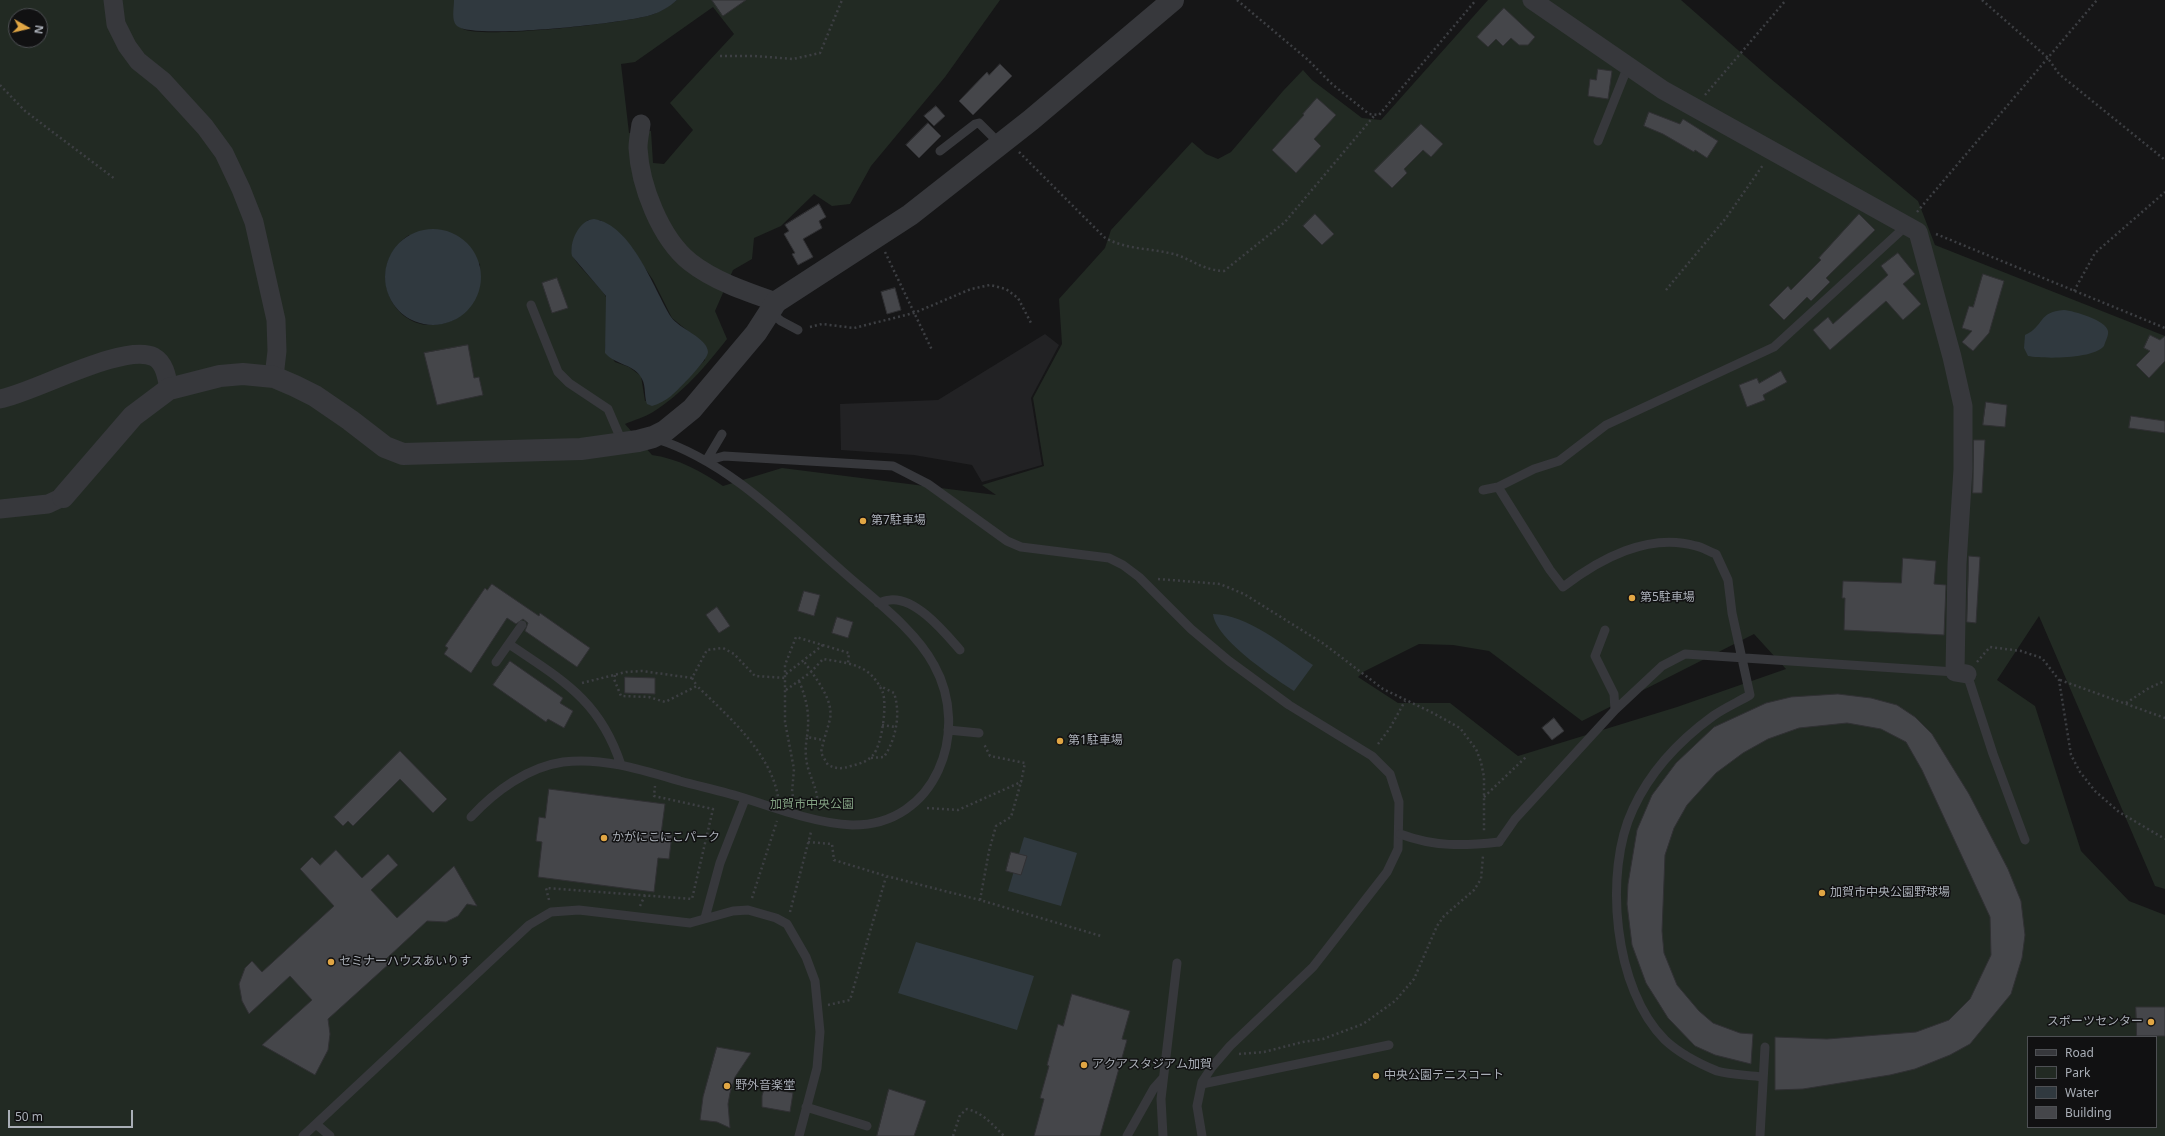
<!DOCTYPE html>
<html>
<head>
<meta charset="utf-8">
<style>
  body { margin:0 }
  #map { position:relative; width:2165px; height:1136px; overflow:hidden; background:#161617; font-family:"Noto Sans",sans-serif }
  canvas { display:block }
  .legend { position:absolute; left:2027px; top:1036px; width:130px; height:92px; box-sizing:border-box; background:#111112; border:1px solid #4e5054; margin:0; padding:5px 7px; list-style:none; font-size:12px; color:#a9aeb6 }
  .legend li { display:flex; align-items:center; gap:8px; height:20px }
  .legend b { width:20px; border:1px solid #4e5054 }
  .north { position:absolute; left:8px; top:8px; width:40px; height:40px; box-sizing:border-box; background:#111112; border:1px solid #4e5054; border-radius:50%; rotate:98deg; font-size:11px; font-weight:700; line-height:16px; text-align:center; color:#a9aeb6 }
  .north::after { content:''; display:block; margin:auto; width:14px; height:18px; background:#e1a644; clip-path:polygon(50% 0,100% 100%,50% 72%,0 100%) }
  .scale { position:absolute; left:8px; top:1110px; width:125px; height:18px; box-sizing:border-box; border:2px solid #a9aeb6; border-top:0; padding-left:5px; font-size:12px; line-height:14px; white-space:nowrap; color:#a9aeb6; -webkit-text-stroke:3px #111112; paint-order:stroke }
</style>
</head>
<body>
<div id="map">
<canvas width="2165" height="1136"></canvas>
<ul class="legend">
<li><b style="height:5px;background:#37383c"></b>Road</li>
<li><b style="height:11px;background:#222a23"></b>Park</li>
<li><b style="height:11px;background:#30393f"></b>Water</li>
<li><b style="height:11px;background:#45464a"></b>Building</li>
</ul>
<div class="north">N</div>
<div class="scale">50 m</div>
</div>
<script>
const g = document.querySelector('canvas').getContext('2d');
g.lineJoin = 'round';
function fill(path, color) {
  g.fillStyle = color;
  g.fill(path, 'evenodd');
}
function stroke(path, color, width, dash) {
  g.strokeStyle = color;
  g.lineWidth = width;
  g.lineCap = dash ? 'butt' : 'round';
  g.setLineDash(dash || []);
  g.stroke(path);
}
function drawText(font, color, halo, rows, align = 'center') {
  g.font = font + ' "Noto Sans","Noto Sans JP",sans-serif';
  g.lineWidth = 3;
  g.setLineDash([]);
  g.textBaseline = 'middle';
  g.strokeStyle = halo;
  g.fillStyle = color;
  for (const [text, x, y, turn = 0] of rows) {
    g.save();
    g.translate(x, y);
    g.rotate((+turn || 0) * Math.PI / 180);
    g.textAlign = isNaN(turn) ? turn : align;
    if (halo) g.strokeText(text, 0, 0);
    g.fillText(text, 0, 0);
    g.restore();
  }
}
const built = new Path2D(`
  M 1045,334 L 1059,345 L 1031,398 L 1042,465 L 982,482 L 972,465 L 914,455 L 841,450 L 840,404 L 938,400 Z`);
const green = new Path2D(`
  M 0,0 L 454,0 L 454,21 C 457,24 460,27 463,29 C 483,39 626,23 651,15 C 661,12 669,6 677,0 L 1000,0 L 945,77 L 871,166 L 850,204 L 832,206 L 814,194 L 781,226 L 754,238 L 752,259 L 733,270 L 715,311 L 727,339 C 707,365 682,394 653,412 C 645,417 634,420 625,424 L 652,455 C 679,459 701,471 723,486 L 782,468 L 996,495 L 982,485 L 1044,466 L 1033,398 L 1062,344 L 1059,299 L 1105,248 L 1111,230 L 1192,142 L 1206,154 L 1218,159 L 1231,152 L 1283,91 L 1303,70 L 1312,80 L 1362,118 L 1381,120 L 1488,0 L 1681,0 L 1771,79 L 1918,201 L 1935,245 L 2165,336 L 2165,889 L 2155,886 L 2039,616 L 1997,680 L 2035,706 L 2081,851 L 2129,901 L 2165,915 L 2165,1136 L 0,1136 ZM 713,7 L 734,34 L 670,103 L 693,130 L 664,164 L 653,163 L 651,131 L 629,133 L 621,64 L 635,62 ZM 16,16 L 40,16 L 40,40 L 16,40 ZM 588,220 L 600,220 L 631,247 L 653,280 L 672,318 L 705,345 L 705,360 L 679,388 L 645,401 L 641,376 L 629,367 L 615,362 L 605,349 C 607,337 610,309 606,297 C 604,292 598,287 595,283 C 569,253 562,254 588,220 ZM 409,235 L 480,264 C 481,278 476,286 469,299 C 467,304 465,311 461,315 C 458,318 452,321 448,322 C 395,341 360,268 409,235 ZM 1754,634 L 1786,669 L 1677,707 L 1518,756 L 1450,703 L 1398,703 L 1358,677 L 1363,672 L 1419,644 L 1453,645 L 1489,651 L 1582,721 ZM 2028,1037 L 2156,1037 L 2156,1127 L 2028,1127 Z`);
const water = new Path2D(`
  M 454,0 L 677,0 C 669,7 661,12 651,15 C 627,23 473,40 457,26 C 451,21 454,8 454,0 Z
  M 594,219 C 632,225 653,287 671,317 C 678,328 708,338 708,352 C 708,360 678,390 671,396 C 666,400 659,404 652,406 L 647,404 C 644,396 646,386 642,379 C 635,364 615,365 605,353 L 606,296 L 572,256 C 569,242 579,220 594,219 Z
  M385 277a48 48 0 1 1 96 0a48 48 0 1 1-96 0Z
  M 2064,310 C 2074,311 2106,320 2108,331 C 2109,335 2105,342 2104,346 C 2094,359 2044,359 2028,356 L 2024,348 L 2025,335 C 2045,326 2037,312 2064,310 Z
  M 1213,614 C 1247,614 1286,647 1313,665 L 1294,691 C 1273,677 1216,640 1213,614 Z
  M 1024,837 L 1077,853 L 1061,906 L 1008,891 Z
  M 916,942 L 1034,976 L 1017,1030 L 898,993 Z`);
const building = new Path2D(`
  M 712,0 L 746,0 L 723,16 Z
  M 1504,8 L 1535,37 L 1528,45 L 1519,45 L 1511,38 L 1503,46 L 1496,39 L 1488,47 L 1477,37 Z
  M 1000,64 L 1012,76 L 973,115 L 959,101 L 987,72 L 989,75 Z
  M 1598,69 L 1612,71 L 1608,99 L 1588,96 L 1590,79 L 1596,80 Z
  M 1317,98 L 1336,115 L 1314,139 L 1321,146 L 1296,173 L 1272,150 L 1304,115 L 1303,114 Z
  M 936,106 L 945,116 L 934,126 L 924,116 Z
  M 1649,112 L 1680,124 L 1683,119 L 1718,141 L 1707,158 L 1695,150 L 1694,152 L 1663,134 L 1644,126 Z
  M 928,123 L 941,136 L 919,158 L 906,145 Z
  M 1421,124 L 1443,144 L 1431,157 L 1423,150 L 1404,169 L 1407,173 L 1392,188 L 1374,171 Z
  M 819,204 L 826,217 L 819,221 L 822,228 L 803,239 L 813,257 L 798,265 L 792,254 L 795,253 L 784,234 L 789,231 L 785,225 Z
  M 1315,214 L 1334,234 L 1322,245 L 1303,226 Z
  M 1859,214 L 1875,230 L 1826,278 L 1830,282 L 1811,301 L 1807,297 L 1784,320 L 1769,305 L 1788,286 L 1791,290 L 1821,260 L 1819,258 Z
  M 1898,253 L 1915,274 L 1903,284 L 1921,304 L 1903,320 L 1886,301 L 1830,350 L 1813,330 L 1828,317 L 1833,324 L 1888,275 L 1881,266 Z
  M 1983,274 L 2004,281 L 1989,333 L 1973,351 L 1962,342 L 1972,331 L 1962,328 L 1969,306 L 1973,307 Z
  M 557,278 L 568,308 L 552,313 L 542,283 Z
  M 895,288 L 901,310 L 887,314 L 881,292 Z
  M 2150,335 L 2160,340 L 2165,336 L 2165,361 L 2149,378 L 2136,365 L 2150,351 L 2144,348 Z
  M 468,345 L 474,378 L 479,377 L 483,395 L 437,405 L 424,353 Z
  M 1781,371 L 1787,382 L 1763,395 L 1765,400 L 1747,407 L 1739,385 L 1757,378 L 1759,383 Z
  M 1986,402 L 2007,405 L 2005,427 L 1983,425 Z
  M 2131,416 L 2165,421 L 2165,433 L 2129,428 Z
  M 1974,440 L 1985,440 L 1982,493 L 1973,493 Z
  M 1969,556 L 1980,557 L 1976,623 L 1967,622 Z
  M 1903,558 L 1936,561 L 1934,584 L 1946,585 L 1944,635 L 1844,630 L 1845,598 L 1842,598 L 1843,581 L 1901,583 Z
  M 492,584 L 539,616 L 540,613 L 590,648 L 577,667 L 525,631 L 528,623 L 523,619 L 516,624 L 507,618 L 471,673 L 444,654 L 448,648 L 445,646 L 485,588 L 487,590 Z
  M 804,591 L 820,595 L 814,616 L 798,611 Z
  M 717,607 L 730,626 L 719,633 L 706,615 Z
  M 837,617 L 853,622 L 848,638 L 832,633 Z
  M 510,661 L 563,698 L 560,703 L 573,711 L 564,728 L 548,719 L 546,722 L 493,685 Z
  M 625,677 L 655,678 L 655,694 L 625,693 Z
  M 1838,694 L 1871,698 L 1897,705 L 1915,717 L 1932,734 L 1969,794 L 2008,869 L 2021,901 L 2025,935 L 2022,958 L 2011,994 L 1970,1044 L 1950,1055 L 1915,1069 L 1890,1075 L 1803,1089 L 1775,1090 L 1775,1037 L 1827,1039 L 1916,1032 L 1949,1020 L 1970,999 L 1991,955 L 1990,917 L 1922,770 L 1906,742 L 1881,729 L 1847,723 L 1799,728 L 1768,739 L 1743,753 L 1716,773 L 1687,805 L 1674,828 L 1665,855 L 1662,931 L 1664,953 L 1677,985 L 1699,1011 L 1713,1023 L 1740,1033 L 1753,1034 L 1751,1064 L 1715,1055 L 1695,1046 L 1668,1018 L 1658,1002 L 1646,983 L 1632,945 L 1627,904 L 1628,884 L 1637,830 L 1652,795 L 1676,763 L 1714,727 L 1766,703 L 1791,697 Z
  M 1554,718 L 1564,731 L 1552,740 L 1542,728 Z
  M 400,751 L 447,799 L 433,813 L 400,779 L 353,826 L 348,821 L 343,826 L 334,817 Z
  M 549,789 L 665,804 L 661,834 L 672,835 L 669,859 L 658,858 L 654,892 L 538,877 L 542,842 L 536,841 L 539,817 L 545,818 Z
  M 336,850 L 362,878 L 388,854 L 398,865 L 371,890 L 397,918 L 454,866 L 477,906 L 467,904 L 458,916 L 446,922 L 427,921 L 386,959 L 390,963 L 328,1019 L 330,1034 L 328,1050 L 315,1075 L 262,1045 L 312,1000 L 290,976 L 249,1014 L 242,1001 L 239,984 L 245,968 L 252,961 L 262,972 L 334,906 L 300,869 L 312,857 L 320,865 Z
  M 1011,852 L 1027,856 L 1021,875 L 1006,871 Z
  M 1072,994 L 1130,1011 L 1122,1039 L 1127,1040 L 1100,1136 L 1034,1136 L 1044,1099 L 1040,1098 L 1049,1066 L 1047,1065 L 1058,1024 L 1063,1026 Z
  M 2136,1007 L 2165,1007 L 2165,1036 L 2137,1036 Z
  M 717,1047 L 751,1053 L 735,1077 L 730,1093 L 728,1104 L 730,1128 L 717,1122 L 700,1120 L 703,1097 Z
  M 765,1087 L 793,1093 L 790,1112 L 762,1107 L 762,1096 Z
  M 889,1089 L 926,1101 L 914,1136 L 877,1136 Z`);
const path = new Path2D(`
  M 1237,0 L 1307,59 L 1332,84 L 1369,114 L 1379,115 L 1476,0
  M 1982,0 L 2047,57 L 2059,74 L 2165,160
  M 720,56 L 755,56 L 793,59 L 820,53 L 842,0
  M 0,85 L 25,111 L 115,179
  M 1705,95 L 1786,0
  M 1019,152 L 1104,237 C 1123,249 1147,248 1169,253 C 1190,257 1200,270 1224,271 L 1285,222 L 1374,116
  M 1917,212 L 2097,0
  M 1936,234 L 2165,328
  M 885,252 L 932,350
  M 1666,290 L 1726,218 L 1763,165
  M 2074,291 L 2095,253 L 2165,192
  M 810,327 L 822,324 L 854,328 L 914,313 L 971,289 L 990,285 L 1006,289 L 1018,298 L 1031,323
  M 1158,579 L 1220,584 L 1244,594 L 1324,644 L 1383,689 L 1433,713 L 1460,728 L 1476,749 L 1481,762 L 1484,777 L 1484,831
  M 1977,662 L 1990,647 L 2021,651 L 2042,658 L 2059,680 L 2071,755 L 2080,772 L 2095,791 L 2119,812 L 2165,839
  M 786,674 L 823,645
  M 615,675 L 614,679 L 621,696 L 649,697 L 665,702 L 697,686 C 727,715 771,753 778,797
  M 692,678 L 697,686
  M 2060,680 L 2165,718
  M 799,681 C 807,700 810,715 807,737
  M 582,683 L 626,672 L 642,671 L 692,678 L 707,650 L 723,648 L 734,654 L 755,676 L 786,678
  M 786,690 L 811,672 L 823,659 C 840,662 861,663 873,677 C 877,681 881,688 883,693 C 887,706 882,745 873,755 C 867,762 859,764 851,766 C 842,769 837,769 828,765 L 821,753 C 823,741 827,731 830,719 C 834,699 814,676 803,660
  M 2126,703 L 2149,688 L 2165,681
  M 882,725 L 895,727
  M 1378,744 L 1390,728 L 1405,701
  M 871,758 L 884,757 C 896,739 901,714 894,693 L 880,686
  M 1484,797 L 1527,756
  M 794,801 L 792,792 L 794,769 L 785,722 L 785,665 L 796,637 L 849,653 L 848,663
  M 817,808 C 819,793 813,784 809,771 C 805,760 805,748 807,737 L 823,740
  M 927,808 L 958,810 L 1021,782 L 1025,763 L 990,756 L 984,744
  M 808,842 L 832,844 L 834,860 L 886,876 L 980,900 L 1101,936
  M 752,898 L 777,821
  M 549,900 L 546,888 L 692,899 L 713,809 L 654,796 L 655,786
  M 980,900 L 989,851 L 996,826 L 1011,817 L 1021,782
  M 640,906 L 645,895
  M 790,912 L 811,832
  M 828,1005 L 850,1000 L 886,877
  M 1239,1054 L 1264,1052 L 1303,1042 L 1323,1039 L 1363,1024 L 1395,1001 L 1414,979 L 1437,926 L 1444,916 L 1474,890 L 1481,879 L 1483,856
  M 953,1136 L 960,1115 L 967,1109 C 983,1113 992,1124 1004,1136`);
const service = new Path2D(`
  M 1598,141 L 1628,66
  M 940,151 L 975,124 L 979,123 L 1000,144
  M 531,305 L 558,372 L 569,383 L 608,409 L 623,444
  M 770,312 L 781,321 L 798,330
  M 722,434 L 706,461 L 724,456 L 893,466 L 928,484 L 1007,541 L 1021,547 L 1109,558 L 1123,565 L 1139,577 L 1191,629 L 1229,661 L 1289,705 L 1372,756 L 1390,774 L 1399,802 L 1398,849 L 1387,872 L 1313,967 L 1230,1046 L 1212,1067 L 1202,1082 L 1197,1106 L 1202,1136
  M 1498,487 L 1550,570 L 1563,587 C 1599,559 1649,532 1696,546 C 1703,547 1709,552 1716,554 L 1728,580 L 1732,613 L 1750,695 C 1738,702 1724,708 1713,716 C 1680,740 1650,772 1633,809 C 1603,872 1614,990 1665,1040 C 1679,1053 1700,1064 1717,1071 C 1731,1075 1748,1075 1762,1077
  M 1483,490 L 1498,487 L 1534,469 L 1559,461 L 1606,425 L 1774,347 L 1905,227
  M 878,603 C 882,602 887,600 890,600 C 916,597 945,633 960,650
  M 1605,630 L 1595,656 L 1614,694 L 1615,710
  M 509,644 C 562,680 600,700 621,765
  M 496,662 L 522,625
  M 1967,674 L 1993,754 L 2025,840
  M 948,730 L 979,733
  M 471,817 C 495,791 528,767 563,762 C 603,757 643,770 680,781 C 702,787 725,792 747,799 C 777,809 820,824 852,825 C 936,826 971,731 934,665 C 915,629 872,598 841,570 C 786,522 729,462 657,439
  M 1499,842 L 1515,819 L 1615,710 L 1662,666 L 1685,654 L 1955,672
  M 705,918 L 720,863 L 745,799
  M 1202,1084 L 1389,1045
  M 806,1107 L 867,1126
  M 316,1124 L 330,1136
  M 303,1136 L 529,925 L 551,912 L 579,910 L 690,923 L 733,911 L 748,910 L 776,918 L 787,924 L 806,957 L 815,981 L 820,1032 L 817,1068 L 799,1136
  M 1127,1136 L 1154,1088 L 1163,1078
  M 1163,1136 L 1161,1099 L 1177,963
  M 1760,1136 L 1765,1047`);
const minor = new Path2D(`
  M 113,0 L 116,24 L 127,46 L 138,61 L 163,81 L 205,127 L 224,153 L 241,189 L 254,222 L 276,320 L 277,351 L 274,377
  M 1532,0 L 1663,90 L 1918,232 L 1952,357 L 1963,406 L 1963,469 L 1957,564 L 1955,672 L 1967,674
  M 641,124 C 640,132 638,140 638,148 C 640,185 660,238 690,262 C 714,281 747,292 776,302
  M 0,399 C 33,393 124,342 154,357 C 165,363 167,378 169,389
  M 0,509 L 48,504 L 63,497`);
const tertiary = new Path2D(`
  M 63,497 L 133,416 L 169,389 L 220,376 L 243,374 L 274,377 L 295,386 L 315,396 L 350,420 L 385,447 L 403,454 L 581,449 L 638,441 L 653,437 L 665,431 L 692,409 L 756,333 L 776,302 L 910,215 L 1031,120 L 1173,0`);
const serviceBridge = new Path2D(`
  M 1400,834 C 1435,847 1463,846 1499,842`);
const markers = [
  [863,521,4,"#e1a644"],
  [1632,598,4,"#e1a644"],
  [1060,741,4,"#e1a644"],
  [604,838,4,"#e1a644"],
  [1822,893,4,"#e1a644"],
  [331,962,4,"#e1a644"],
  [2151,1022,4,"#e1a644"],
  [1084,1065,4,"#e1a644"],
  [1376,1076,4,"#e1a644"],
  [727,1086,4,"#e1a644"]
];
const poiNames = [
  ["第7駐車場",871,521],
  ["第5駐車場",1640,598],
  ["第1駐車場",1068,741],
  ["かがにこにこパーク",612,838],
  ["加賀市中央公園野球場",1830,893],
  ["セミナーハウスあいりす",339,962],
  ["スポーツセンター",2143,1022,"right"],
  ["アクアスタジアム加賀",1092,1065],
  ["中央公園テニスコート",1384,1076],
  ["野外音楽堂",735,1086]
];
const parkNames = [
  ["加賀市中央公園",812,805]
];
fill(built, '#222224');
fill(green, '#222a23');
fill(water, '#30393f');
fill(building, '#45464a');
stroke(building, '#303033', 1);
stroke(path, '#3d3f43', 2.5, [2, 3]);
stroke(service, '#37383c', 9);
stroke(minor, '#37383c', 19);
stroke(tertiary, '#37383c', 22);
stroke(serviceBridge, '#37383c', 9);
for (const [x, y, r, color] of markers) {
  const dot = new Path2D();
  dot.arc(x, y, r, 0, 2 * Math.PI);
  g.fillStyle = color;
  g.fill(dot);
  stroke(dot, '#111112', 1.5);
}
drawText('12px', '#a9aeb6', '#111112', poiNames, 'left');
drawText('12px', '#82a082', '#111112', parkNames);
</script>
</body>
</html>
